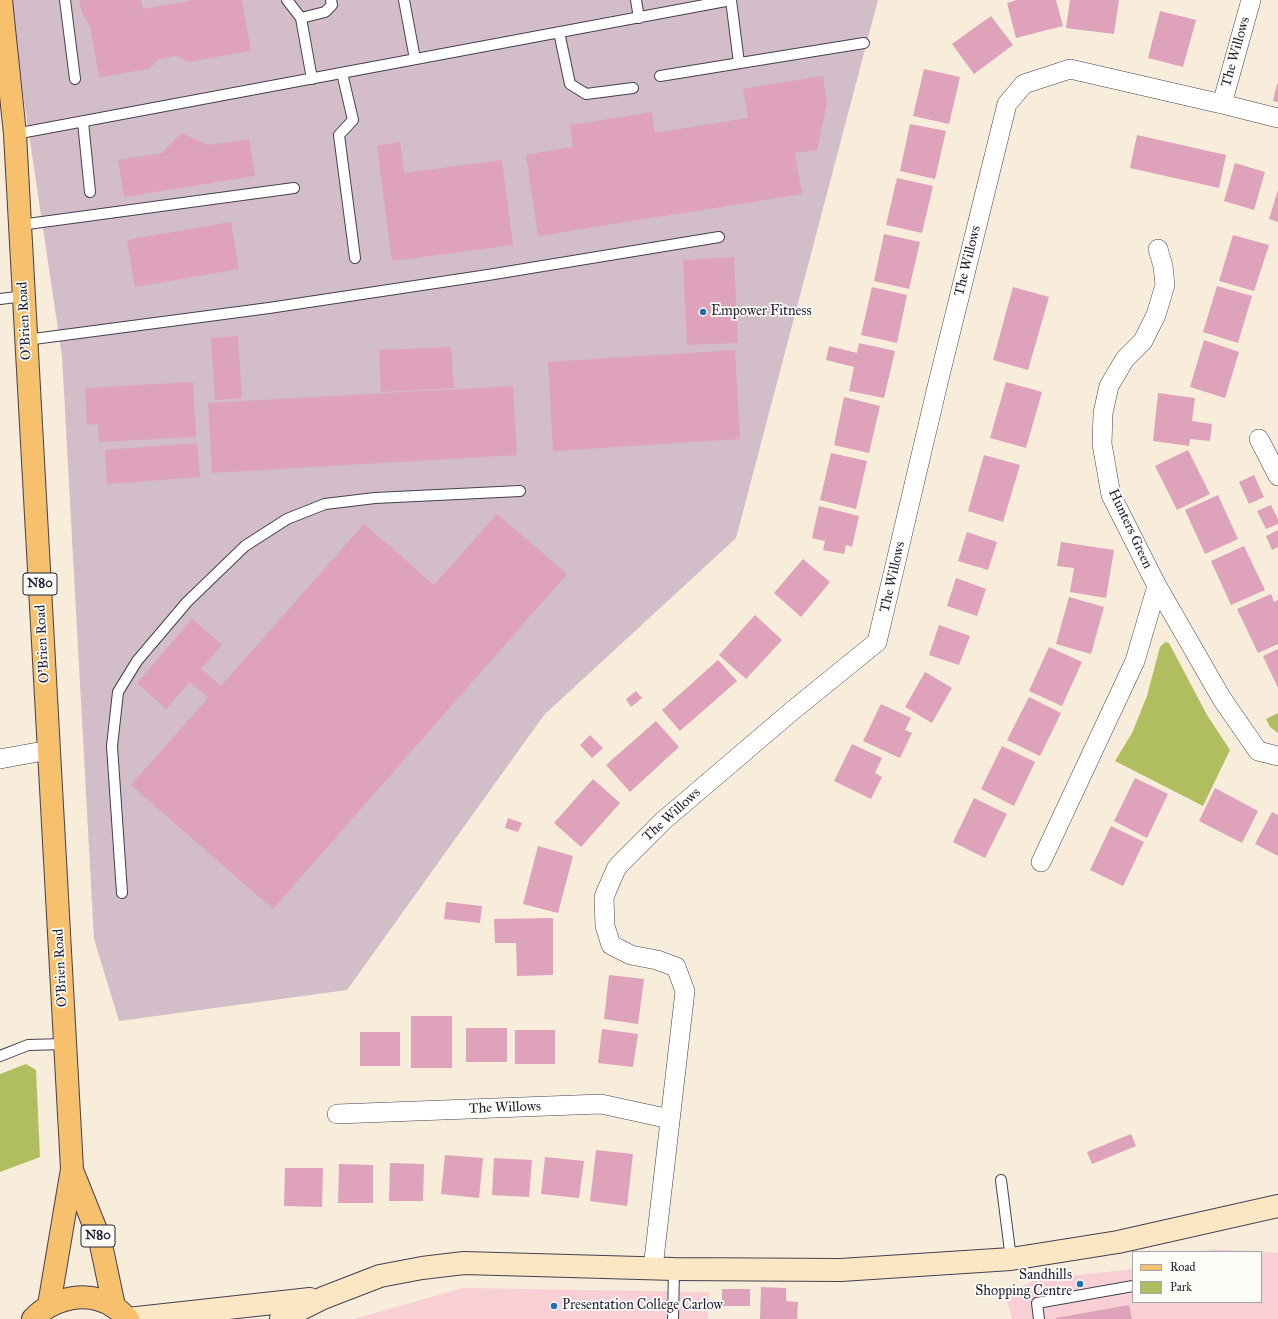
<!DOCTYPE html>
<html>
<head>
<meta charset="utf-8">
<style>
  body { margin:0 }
  #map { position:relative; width:1278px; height:1319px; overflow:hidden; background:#f7edda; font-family:"IM FELL Great Primer",serif }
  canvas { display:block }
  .legend { position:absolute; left:1132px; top:1251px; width:130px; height:52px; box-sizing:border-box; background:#fdfcf7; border:1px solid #a5a5ac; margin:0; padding:5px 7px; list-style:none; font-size:12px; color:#22223b }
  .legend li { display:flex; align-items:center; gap:8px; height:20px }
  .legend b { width:20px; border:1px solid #a5a5ac }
</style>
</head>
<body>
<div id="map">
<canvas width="1278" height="1319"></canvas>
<ul class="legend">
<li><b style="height:5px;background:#f7c06c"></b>Road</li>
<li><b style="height:11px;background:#b1be60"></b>Park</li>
</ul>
</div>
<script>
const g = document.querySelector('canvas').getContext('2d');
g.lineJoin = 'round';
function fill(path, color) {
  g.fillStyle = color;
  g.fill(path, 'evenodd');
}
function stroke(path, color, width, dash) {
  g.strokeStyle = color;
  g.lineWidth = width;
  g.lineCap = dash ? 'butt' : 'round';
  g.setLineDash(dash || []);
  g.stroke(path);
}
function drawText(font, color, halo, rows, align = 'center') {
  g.font = font + ' "IM FELL Great Primer",serif';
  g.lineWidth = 3.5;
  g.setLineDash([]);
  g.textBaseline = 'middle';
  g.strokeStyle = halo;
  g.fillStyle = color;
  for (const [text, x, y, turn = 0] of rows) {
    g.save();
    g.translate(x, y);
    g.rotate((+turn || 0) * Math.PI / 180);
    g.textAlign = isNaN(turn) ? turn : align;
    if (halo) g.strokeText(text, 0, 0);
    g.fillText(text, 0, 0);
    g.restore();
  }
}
const built = new Path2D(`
  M 1212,1249 L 1278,1253 L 1278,1319 L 1012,1319 L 1007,1301 L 1019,1288 L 1034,1280 L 1133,1269 L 1133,1302 L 1261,1302 L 1261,1252 L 1200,1252 Z
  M 463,1288 L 709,1292 L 708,1319 L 354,1319 Z`);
const industrial = new Path2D(`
  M 9,0 L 878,0 L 736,538 L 544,715 L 347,990 L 119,1021 L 94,939 L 62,356 Z`);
const green = new Path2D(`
  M 1165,642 L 1169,643 L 1170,645 L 1207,715 L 1230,750 L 1203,806 L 1115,761 L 1132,733 L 1147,696 L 1160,647 Z
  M 1278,713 L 1278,733 L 1270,727 L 1266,719 Z
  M 26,1064 L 36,1070 L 40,1157 L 0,1172 L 0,1074 Z`);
const building = new Path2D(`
  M 79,0 L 141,0 L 143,9 L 194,0 L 242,0 L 251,51 L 189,62 L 176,56 L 159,59 L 149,69 L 99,77 L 90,26 L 82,13 Z
  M 1017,0 L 1056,0 L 1063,26 L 1016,38 L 1007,3 Z
  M 1070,0 L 1119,0 L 1114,34 L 1066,28 Z
  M 1160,11 L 1196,20 L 1183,67 L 1148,58 Z
  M 991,16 L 1013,45 L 974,74 L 952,44 Z
  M 924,69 L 960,77 L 949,124 L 913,116 Z
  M 823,76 L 827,103 L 817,150 L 795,153 L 802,194 L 538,236 L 526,155 L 573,147 L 570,125 L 652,112 L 655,133 L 748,118 L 743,89 Z
  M 1277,84 L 1278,84 L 1278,102 L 1273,101 Z
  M 910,124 L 946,131 L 935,179 L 900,171 Z
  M 182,133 L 208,145 L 249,139 L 255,176 L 124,197 L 118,160 L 162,153 Z
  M 1137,135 L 1226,155 L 1219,188 L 1130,168 Z
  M 400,142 L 404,173 L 502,160 L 513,245 L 392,261 L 377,146 Z
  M 1235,163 L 1265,172 L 1254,210 L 1224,201 Z
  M 897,178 L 933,186 L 922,233 L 886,225 Z
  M 1278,190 L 1278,222 L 1269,219 Z
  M 231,222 L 239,269 L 135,287 L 127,240 Z
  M 884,234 L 920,242 L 909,289 L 874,281 Z
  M 1233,235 L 1269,245 L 1254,291 L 1219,281 Z
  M 734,257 L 738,343 L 687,345 L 683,260 Z
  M 1217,286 L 1252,296 L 1238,343 L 1203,332 Z
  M 872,287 L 907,295 L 897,343 L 861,335 Z
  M 1013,287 L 1049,297 L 1028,370 L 993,360 Z
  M 238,336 L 242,398 L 215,400 L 211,338 Z
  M 1204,340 L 1239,352 L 1225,398 L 1190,387 Z
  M 859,343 L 895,351 L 884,398 L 849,391 L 854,367 L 826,360 L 829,346 L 857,353 Z
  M 451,347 L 454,388 L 381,392 L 379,350 Z
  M 735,350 L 740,439 L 553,451 L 548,362 Z
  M 193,382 L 196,437 L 99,442 L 98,424 L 87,425 L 85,388 Z
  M 1006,382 L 1042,392 L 1026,448 L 990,438 Z
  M 513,386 L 517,455 L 212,473 L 208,403 Z
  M 1158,393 L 1195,398 L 1192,421 L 1212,424 L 1210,441 L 1190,439 L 1189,446 L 1153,441 Z
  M 844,397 L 880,406 L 869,453 L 834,445 Z
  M 197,443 L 200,477 L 107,484 L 105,450 Z
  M 1188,450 L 1210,494 L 1177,510 L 1155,466 Z
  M 831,453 L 867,461 L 856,509 L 820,500 Z
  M 984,455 L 1020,465 L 1003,522 L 968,511 Z
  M 1254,475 L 1264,497 L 1249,504 L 1239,482 Z
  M 1218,495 L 1238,539 L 1205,554 L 1185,510 Z
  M 1271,505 L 1278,519 L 1278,524 L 1266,529 L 1257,511 Z
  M 819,506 L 859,516 L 852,547 L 846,545 L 844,554 L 823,550 L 825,541 L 812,538 Z
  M 497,514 L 567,574 L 273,909 L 131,785 L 208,698 L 190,682 L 166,709 L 137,683 L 192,619 L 222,645 L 201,669 L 221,686 L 364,524 L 434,585 Z
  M 1278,530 L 1278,547 L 1272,550 L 1266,536 Z
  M 967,532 L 997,542 L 988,570 L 958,561 Z
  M 1061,542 L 1114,550 L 1106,598 L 1070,592 L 1074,568 L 1057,566 Z
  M 1244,546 L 1265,590 L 1231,605 L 1211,561 Z
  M 803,559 L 830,582 L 801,617 L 774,593 Z
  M 956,578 L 986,589 L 977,616 L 947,606 Z
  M 1271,594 L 1274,602 L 1278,600 L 1278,644 L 1258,653 L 1237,609 Z
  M 1069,597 L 1104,607 L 1091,654 L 1056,644 Z
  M 755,615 L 782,640 L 746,679 L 719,655 Z
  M 939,625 L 970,636 L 959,665 L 929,655 Z
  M 1049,647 L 1082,662 L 1062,706 L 1029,691 Z
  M 1278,649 L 1278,688 L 1263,656 Z
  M 718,660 L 737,681 L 680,731 L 662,710 Z
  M 925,672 L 952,688 L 932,723 L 905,707 Z
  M 636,691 L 642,698 L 631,707 L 626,699 Z
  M 1029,697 L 1061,713 L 1040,756 L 1007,740 Z
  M 881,704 L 911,718 L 905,730 L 912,733 L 900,758 L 863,741 Z
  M 656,721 L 679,747 L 630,792 L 606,765 Z
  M 590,735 L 603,748 L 592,758 L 580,745 Z
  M 852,744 L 882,758 L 875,773 L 882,777 L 871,799 L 834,781 Z
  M 1002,746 L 1035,762 L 1014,806 L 981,789 Z
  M 1135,778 L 1168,794 L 1147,838 L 1114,821 Z
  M 593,779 L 620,803 L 581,847 L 554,823 Z
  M 1215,788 L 1258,811 L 1242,843 L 1199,821 Z
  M 974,798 L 1007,814 L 985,858 L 953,842 Z
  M 1272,812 L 1278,815 L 1278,856 L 1255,844 Z
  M 508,818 L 522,823 L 518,832 L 505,828 Z
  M 1111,826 L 1144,842 L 1123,886 L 1090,870 Z
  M 538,846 L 573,856 L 558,913 L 523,904 Z
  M 446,902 L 482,906 L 480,923 L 444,919 Z
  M 553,918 L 553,975 L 517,976 L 516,943 L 495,943 L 494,919 Z
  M 609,975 L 644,979 L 638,1024 L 604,1019 Z
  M 411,1016 L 452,1016 L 452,1068 L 411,1068 Z
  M 466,1028 L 507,1028 L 507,1062 L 466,1062 Z
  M 602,1029 L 638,1034 L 633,1067 L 598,1063 Z
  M 515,1030 L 555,1030 L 555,1064 L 515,1064 Z
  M 360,1032 L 400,1032 L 400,1066 L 360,1066 Z
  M 1131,1134 L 1136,1146 L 1092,1164 L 1087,1152 Z
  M 596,1150 L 633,1154 L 627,1206 L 590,1201 Z
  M 445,1155 L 483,1158 L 479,1198 L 441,1194 Z
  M 545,1157 L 584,1161 L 579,1198 L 541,1194 Z
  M 494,1158 L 532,1160 L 529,1197 L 492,1195 Z
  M 390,1163 L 424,1164 L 423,1201 L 389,1201 Z
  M 339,1164 L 373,1165 L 373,1203 L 338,1203 Z
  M 285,1168 L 323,1168 L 322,1207 L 284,1206 Z
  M 761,1287 L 786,1288 L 786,1301 L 798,1302 L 797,1319 L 760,1319 Z
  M 722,1289 L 750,1289 L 750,1306 L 722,1306 Z
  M 1129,1305 L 1132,1319 L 1056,1319 L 1056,1318 Z`);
const service = new Path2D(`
  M 65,0 L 75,79
  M 287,0 L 301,18 L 312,79
  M 404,0 L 415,59
  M 636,0 L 639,18
  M 731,0 L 739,63
  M 301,18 L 325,12 L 332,5 L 331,0
  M 559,32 L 570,84 L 586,94 L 633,88
  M 342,73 L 353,120 L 339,135 L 355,258
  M 660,76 L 864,43
  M 83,122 L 90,192
  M 15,134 L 731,0
  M 20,225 L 294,188
  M 0,299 L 24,296
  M 26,340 L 269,308 L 488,275 L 719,237
  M 122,893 L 112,746 L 118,692 L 137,661 L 187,602 L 245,546 L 287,519 L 325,504 L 375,498 L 520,491
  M 0,1056 L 28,1045 L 65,1044
  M 1001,1180 L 1011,1259
  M 673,1319 L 674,1269
  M 1039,1319 L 1037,1303 L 1133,1286`);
const minor = new Path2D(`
  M 1222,104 L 1251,0
  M 1158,249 L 1163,266 L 1165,285 L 1156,315 L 1143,341 L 1125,359 L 1109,386 L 1103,413 L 1102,444 L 1111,495 L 1157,586 L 1222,699 L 1258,751 L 1278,756
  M 1259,439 L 1278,476
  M 0,759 L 49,750
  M 1041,862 L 1135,661 L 1157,586
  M 337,1114 L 601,1104 L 670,1119
  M 653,1268 L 685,991 L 676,967 L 657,960 L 631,955 L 611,945 L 605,926 L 604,897 L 616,869 L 620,864 L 663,821 L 792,711 L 877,642 L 938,383 L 1007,104 L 1024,84 L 1070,69 L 1222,104 L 1278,118`);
const secondary = new Path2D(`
  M 128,1319 L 310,1299
  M 281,1319 L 323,1298 L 380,1276 L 422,1268 L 464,1263 L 674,1269 L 841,1270 L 1011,1259 L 1118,1242 L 1278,1206`);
const primary = new Path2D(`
  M 1,0 L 15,134 L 72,1169 L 49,1305
  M 72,1170 L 100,1240 L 114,1306
  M 33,1319 C 53,1298 88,1289 114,1307 C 119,1310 124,1315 128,1319`);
const markers = [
  [703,312,4,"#1f6fb2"],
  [1080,1284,4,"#1f6fb2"],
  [554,1306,4,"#1f6fb2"]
];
const shields = [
  [40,584,34],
  [98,1236,34]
];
const shieldNames = [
  ["N80",40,584],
  ["N80",98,1236]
];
const streetNames = [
  ["The Willows",1236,52,-74],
  ["The Willows",968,261,-76],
  ["O'Brien Road",25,321,-93],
  ["Hunters Green",1130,529,65],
  ["The Willows",893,577,-77],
  ["O'Brien Road",43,644,-93],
  ["The Willows",672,815,-42],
  ["O'Brien Road",61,968,-93],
  ["The Willows",505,1108,-2]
];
const poiNames = [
  ["Empower Fitness",711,312],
  ["Sandhills",1072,1276,"right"],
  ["Shopping Centre",1072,1292,"right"],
  ["Presentation College Carlow",562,1306]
];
fill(built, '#f7cfd4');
fill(industrial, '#d2bdc8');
fill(green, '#b1be60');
fill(building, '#dea2bb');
stroke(service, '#424053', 12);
stroke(minor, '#424053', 20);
stroke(secondary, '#424053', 24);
stroke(primary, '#424053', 24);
stroke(service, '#fff', 10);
stroke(minor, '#fff', 19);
stroke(secondary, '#fce6c4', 22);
stroke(primary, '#f7c06c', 22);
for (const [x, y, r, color] of markers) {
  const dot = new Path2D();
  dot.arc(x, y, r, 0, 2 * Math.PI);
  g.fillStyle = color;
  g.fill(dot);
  stroke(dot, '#fdfcf7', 1.5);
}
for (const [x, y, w] of shields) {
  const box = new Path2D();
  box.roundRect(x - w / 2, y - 11, w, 22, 3);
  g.fillStyle = '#fdfcf7';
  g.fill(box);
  stroke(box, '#22223b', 1);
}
drawText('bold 13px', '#22223b', null, shieldNames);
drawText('14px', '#22223b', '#fdfcf7', streetNames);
drawText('14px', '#22223b', '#fdfcf7', poiNames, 'left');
</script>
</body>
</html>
